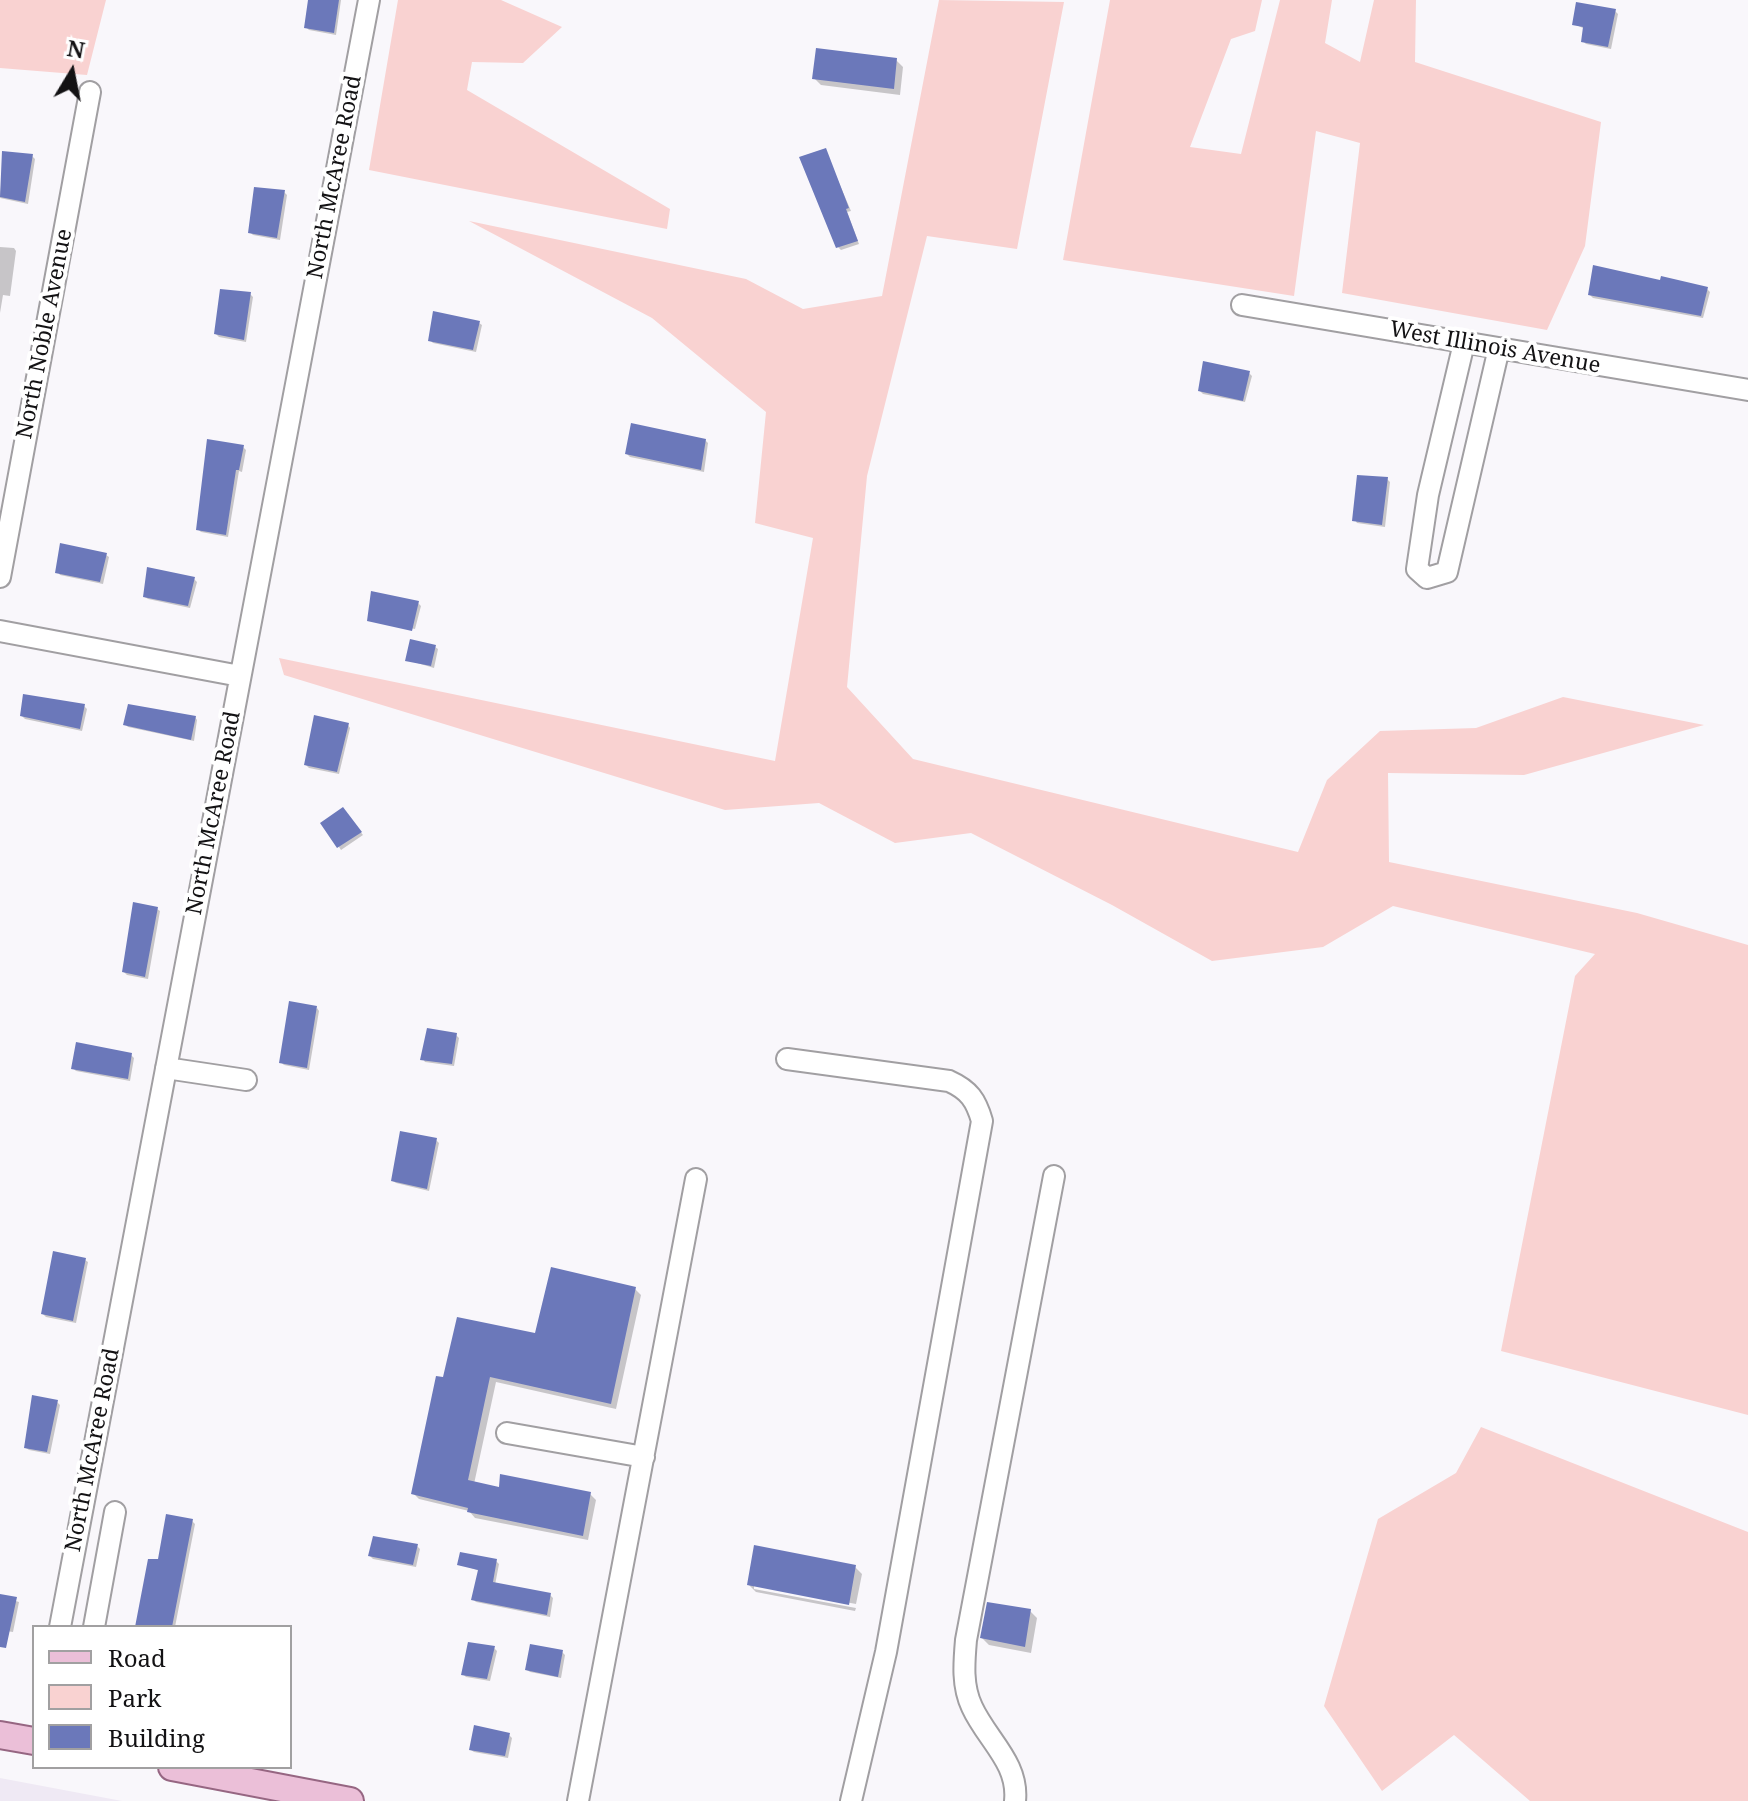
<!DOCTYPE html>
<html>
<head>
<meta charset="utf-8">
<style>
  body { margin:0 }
  #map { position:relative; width:1748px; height:1801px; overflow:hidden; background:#f9f7fb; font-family:"Noto Serif",serif }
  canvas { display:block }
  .legend { position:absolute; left:32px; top:1625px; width:260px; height:144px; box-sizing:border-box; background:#fff; border:2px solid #a1a0a1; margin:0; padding:10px 14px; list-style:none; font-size:24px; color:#131214 }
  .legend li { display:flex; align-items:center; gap:16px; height:40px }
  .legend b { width:40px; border:2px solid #a1a0a1 }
  .north { position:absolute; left:32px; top:32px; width:80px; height:80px; -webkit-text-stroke:6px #fff; paint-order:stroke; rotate:10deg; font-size:22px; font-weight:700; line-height:32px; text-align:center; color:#131214 }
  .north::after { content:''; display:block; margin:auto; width:28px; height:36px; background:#131214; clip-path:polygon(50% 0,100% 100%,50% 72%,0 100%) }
</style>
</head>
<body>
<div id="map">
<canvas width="1748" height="1801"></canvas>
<ul class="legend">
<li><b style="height:10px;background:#ebbfd8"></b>Road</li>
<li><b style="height:22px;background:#f9d2d1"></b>Park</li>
<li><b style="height:22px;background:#6b78ba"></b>Building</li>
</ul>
<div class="north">N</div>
</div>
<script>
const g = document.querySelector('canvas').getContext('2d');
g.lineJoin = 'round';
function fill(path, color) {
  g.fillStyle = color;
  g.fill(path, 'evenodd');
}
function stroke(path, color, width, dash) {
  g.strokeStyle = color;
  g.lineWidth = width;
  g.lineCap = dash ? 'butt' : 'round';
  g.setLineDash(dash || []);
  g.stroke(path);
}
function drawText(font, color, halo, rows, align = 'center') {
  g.font = font + ' "Noto Serif",serif';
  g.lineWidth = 8;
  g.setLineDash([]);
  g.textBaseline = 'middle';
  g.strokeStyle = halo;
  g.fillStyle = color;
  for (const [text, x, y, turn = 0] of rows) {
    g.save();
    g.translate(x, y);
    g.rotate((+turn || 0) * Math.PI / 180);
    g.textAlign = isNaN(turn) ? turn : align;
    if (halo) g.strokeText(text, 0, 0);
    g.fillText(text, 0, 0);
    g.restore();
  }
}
const built = new Path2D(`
  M 0,1778 L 122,1801 L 0,1801 Z`);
const green = new Path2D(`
  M 0,0 L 106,0 L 87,75 L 0,68 Z
  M 398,0 L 501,0 L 562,27 L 523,63 L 472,62 L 467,90 L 670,209 L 667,229 L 369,170 Z
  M 939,0 L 1064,2 L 1017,249 L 927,236 L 867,476 L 847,687 L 913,759 L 1298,852 L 1327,780 L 1380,731 L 1476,728 L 1563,697 L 1704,725 L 1524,775 L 1388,773 L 1389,862 L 1637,913 L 1748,945 L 1748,1415 L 1501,1351 L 1575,976 L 1595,954 L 1393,906 L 1323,947 L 1212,961 L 1112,905 L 971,833 L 895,843 L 819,803 L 725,810 L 284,675 L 279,658 L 775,761 L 813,538 L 755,523 L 766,412 L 652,318 L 469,221 L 746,279 L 803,309 L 882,296 Z
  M 1110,0 L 1262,0 L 1255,31 L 1231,39 L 1190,147 L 1241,154 L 1280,0 L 1332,0 L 1325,43 L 1360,62 L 1374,0 L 1416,0 L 1415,62 L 1601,122 L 1585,246 L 1547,330 L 1342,293 L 1360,143 L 1316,131 L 1294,296 L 1063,260 Z
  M 1481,1427 L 1748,1532 L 1748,1801 L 1530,1801 L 1454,1735 L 1382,1791 L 1324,1706 L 1378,1519 L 1456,1473 Z`);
const shadow = new Path2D(`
  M 310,0 L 341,0 L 336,35 L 309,30 L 306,27 Z
  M 1615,11 L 1618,14 L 1611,49 L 1586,44 L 1583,41 L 1585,29 L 1574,24 Z
  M 896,60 L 903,67 L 900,95 L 821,85 L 814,78 Z
  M 825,150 L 851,211 L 847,212 L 859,244 L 841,250 L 838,247 Z
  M 4,153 L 32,156 L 35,159 L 28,204 L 0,198 Z
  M 284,192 L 287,195 L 280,240 L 253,235 L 250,232 Z
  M 0,247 L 14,248 L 16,251 L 10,296 L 3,295 L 0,313 Z
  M 1707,289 L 1710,292 L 1703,318 L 1593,298 L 1590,295 Z
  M 250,294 L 253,297 L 246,342 L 219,337 L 216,334 Z
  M 479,323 L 482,325 L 476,352 L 433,343 L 430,340 Z
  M 1249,373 L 1252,376 L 1245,402 L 1203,394 L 1200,391 Z
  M 705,440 L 708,443 L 704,472 L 630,457 L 627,454 Z
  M 243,447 L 246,450 L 242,472 L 239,471 L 228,537 L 201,532 L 198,529 Z
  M 1387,479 L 1390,482 L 1385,527 L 1357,523 L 1355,520 Z
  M 106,555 L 109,557 L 103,584 L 60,575 L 58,572 Z
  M 194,579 L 197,582 L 190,608 L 148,599 L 145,597 Z
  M 418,603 L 421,606 L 415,629 L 369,620 Z
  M 435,647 L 438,649 L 434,668 L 407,660 Z
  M 84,706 L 87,709 L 82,731 L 25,719 L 22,716 Z
  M 195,717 L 197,720 L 194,741 L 128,727 L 125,724 Z
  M 348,725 L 350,728 L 339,774 L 309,768 L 306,765 Z
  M 345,813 L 363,835 L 341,850 L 339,847 Z
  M 157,909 L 160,911 L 148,979 L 127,975 L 124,972 Z
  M 317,1008 L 319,1011 L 309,1070 L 284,1065 L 281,1062 Z
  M 456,1035 L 459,1038 L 454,1066 L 425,1062 L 423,1059 Z
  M 131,1055 L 134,1058 L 130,1081 L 76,1071 L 73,1068 Z
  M 436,1140 L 439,1143 L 429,1191 L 396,1183 L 393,1181 Z
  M 85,1260 L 88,1262 L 76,1323 L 46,1317 L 43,1314 Z
  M 635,1289 L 641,1295 L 616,1409 L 496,1382 L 474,1484 L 500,1489 L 590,1494 L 596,1500 L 588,1540 L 475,1518 L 469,1511 L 419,1499 L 413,1493 L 445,1380 Z
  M 57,1402 L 60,1405 L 50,1454 L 29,1450 L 26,1448 Z
  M 192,1521 L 195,1524 L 175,1627 L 137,1627 Z
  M 417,1546 L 420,1549 L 416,1567 L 373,1559 L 370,1556 Z
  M 496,1561 L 499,1564 L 495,1585 L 550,1595 L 553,1598 L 550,1617 L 476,1602 L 473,1599 L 480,1571 L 459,1564 Z
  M 855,1567 L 862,1574 L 856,1604 L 754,1585 L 754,1589 L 856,1608 L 855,1611 L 756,1592 L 749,1585 Z
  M 0,1596 L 19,1602 L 13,1632 L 0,1630 Z
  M 1030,1611 L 1037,1618 L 1031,1653 L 989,1645 L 982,1638 Z
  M 494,1648 L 497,1651 L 490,1681 L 466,1677 L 463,1674 Z
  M 562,1652 L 565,1655 L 561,1678 L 530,1672 L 527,1670 Z
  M 509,1735 L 512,1738 L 508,1758 L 474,1752 L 471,1750 Z`);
const building = new Path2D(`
  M 308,0 L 339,0 L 334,33 L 304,28 Z
  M 1576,2 L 1616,9 L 1608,47 L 1581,42 L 1583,27 L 1572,25 Z
  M 816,48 L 897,58 L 894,89 L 812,79 Z
  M 826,148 L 849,208 L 846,209 L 858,241 L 836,248 L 799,157 Z
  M 2,151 L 33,154 L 25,202 L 0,197 Z
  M 254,187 L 285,190 L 277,238 L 248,233 Z
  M 1593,265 L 1660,280 L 1661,276 L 1708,287 L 1701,316 L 1588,295 Z
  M 220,289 L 251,292 L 244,340 L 214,334 Z
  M 433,311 L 480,321 L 473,350 L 428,341 Z
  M 1203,361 L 1250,371 L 1243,401 L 1198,391 Z
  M 631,423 L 706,439 L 701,470 L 625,454 Z
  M 207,439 L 244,445 L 239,470 L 236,470 L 226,535 L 196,530 Z
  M 1357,475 L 1388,477 L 1382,525 L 1352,521 Z
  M 60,543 L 107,553 L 100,582 L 55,573 Z
  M 147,567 L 195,577 L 188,606 L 143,597 Z
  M 371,591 L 419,601 L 412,631 L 367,621 Z
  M 410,639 L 436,645 L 431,666 L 405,661 Z
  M 23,694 L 85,704 L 80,729 L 20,716 Z
  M 128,704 L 196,716 L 191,740 L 123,725 Z
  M 314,715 L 349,723 L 337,772 L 304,765 Z
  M 343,807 L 362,832 L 337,848 L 320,823 Z
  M 133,902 L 158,907 L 145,977 L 122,972 Z
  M 289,1001 L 317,1006 L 307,1068 L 279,1063 Z
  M 427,1028 L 457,1033 L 452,1064 L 420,1060 Z
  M 76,1042 L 132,1053 L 128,1079 L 71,1069 Z
  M 400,1131 L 437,1138 L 427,1189 L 391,1181 Z
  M 53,1251 L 86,1258 L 73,1321 L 41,1314 Z
  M 551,1267 L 636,1287 L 611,1404 L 490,1377 L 468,1480 L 499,1487 L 500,1474 L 591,1492 L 583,1536 L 467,1512 L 468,1508 L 411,1494 L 436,1376 L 443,1377 L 457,1317 L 535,1333 Z
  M 32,1395 L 58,1400 L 47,1452 L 24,1448 Z
  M 166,1514 L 193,1519 L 172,1627 L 135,1627 L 148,1559 L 158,1559 Z
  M 373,1536 L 418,1544 L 413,1565 L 368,1556 Z
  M 754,1545 L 856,1565 L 849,1605 L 747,1585 Z
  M 460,1552 L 497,1559 L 493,1582 L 551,1593 L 547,1615 L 471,1600 L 478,1570 L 457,1565 Z
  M 0,1594 L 17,1597 L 6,1648 L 0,1647 Z
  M 987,1602 L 1031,1609 L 1025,1647 L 980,1638 Z
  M 468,1642 L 495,1646 L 487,1679 L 461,1675 Z
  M 530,1644 L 563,1650 L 558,1677 L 525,1670 Z
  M 474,1725 L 510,1733 L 505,1756 L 469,1750 Z`);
const minor = new Path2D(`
  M 1242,305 L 1748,390
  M 1464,343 L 1428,495 L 1417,569 L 1427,578 L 1447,572 L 1499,348
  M 0,577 L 90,92
  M 0,631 L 240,676
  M 787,1059 L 949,1081 C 969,1090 976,1100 982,1121 L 886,1652 L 851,1801
  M 166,1068 L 246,1080
  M 507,1433 L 644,1457
  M 60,1627 L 369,0
  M 94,1627 L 115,1512
  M 578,1801 L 696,1179
  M 1015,1801 C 1019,1763 987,1740 972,1707 C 962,1686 964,1663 966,1640 L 1054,1176`);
const major = new Path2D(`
  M 0,1735 L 34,1741
  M 172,1767 L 350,1801`);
const streetNames = [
  ["North McAree Road",335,177,-79],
  ["North Noble Avenue",45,334,-79],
  ["West Illinois Avenue",1495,348,10],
  ["North McAree Road",214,813,-79],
  ["North McAree Road",93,1450,-79]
];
fill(built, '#efe9f4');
fill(green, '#f9d2d1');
fill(shadow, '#0003');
fill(building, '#6b78ba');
stroke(minor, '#a19fa2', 24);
stroke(major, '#966682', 30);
stroke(minor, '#fff', 20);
stroke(major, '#ebbfd8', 26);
drawText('22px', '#131214', '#fff', streetNames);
</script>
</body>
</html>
